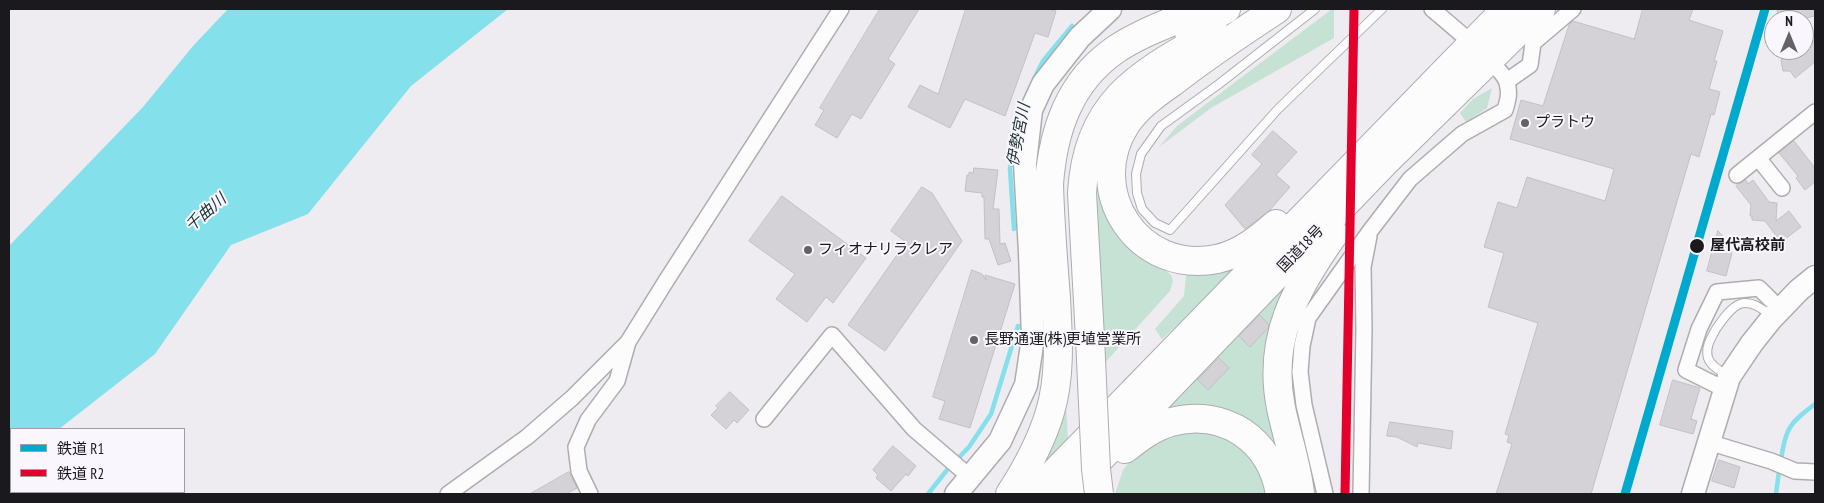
<!DOCTYPE html>
<html>
<head>
<meta charset="utf-8">
<style>
  body { margin:0 }
  #map { position:relative; width:1824px; height:503px; overflow:hidden; background:#eeebf1; font-family:"PT Sans Narrow","Noto Sans JP",sans-serif }
  canvas { display:block }
  .frame { position:absolute; inset:0; border:10px solid #1a191d; pointer-events:none }
  .legend { position:absolute; left:10px; top:428px; width:175px; height:65px; box-sizing:border-box; background:#f9f6fd; border:1px solid #a09ea3; margin:0; padding:6px 9px; list-style:none; font-size:15px; color:#1a191d }
  .legend li { display:flex; align-items:center; gap:10px; height:25px }
  .legend b { width:25px; border:1px solid #a09ea3 }
  .north { position:absolute; left:1764px; top:10px; width:50px; height:50px; box-sizing:border-box; background:#f9f6fd; border:1px solid #a09ea3; border-radius:50%; rotate:0deg; font-size:14px; font-weight:700; line-height:20px; text-align:center; color:#1a191d }
  .north::after { content:''; display:block; margin:auto; width:18px; height:22px; background:#646267; clip-path:polygon(50% 0,100% 100%,50% 72%,0 100%) }
</style>
</head>
<body>
<div id="map">
<canvas width="1824" height="503"></canvas>
<div class="frame"></div>
<ul class="legend">
<li><b style="height:6px;background:#00a9ce"></b>鉄道 R1</li>
<li><b style="height:6px;background:#e4002b"></b>鉄道 R2</li>
</ul>
<div class="north">N</div>
</div>
<script>
const g = document.querySelector('canvas').getContext('2d');
g.lineJoin = 'round';
function fill(path, color) {
  g.fillStyle = color;
  g.fill(path, 'evenodd');
}
function stroke(path, color, width, dash) {
  g.strokeStyle = color;
  g.lineWidth = width;
  g.lineCap = dash ? 'butt' : 'round';
  g.setLineDash(dash || []);
  g.stroke(path);
}
function drawText(font, color, halo, rows, align = 'center') {
  g.font = font + ' "PT Sans Narrow","Noto Sans JP",sans-serif';
  g.lineWidth = 4;
  g.setLineDash([]);
  g.textBaseline = 'middle';
  g.strokeStyle = halo;
  g.fillStyle = color;
  for (const [text, x, y, turn = 0] of rows) {
    g.save();
    g.translate(x, y);
    g.rotate((+turn || 0) * Math.PI / 180);
    g.textAlign = isNaN(turn) ? turn : align;
    if (halo) g.strokeText(text, 0, 0);
    g.fillText(text, 0, 0);
    g.restore();
  }
}
const green = new Path2D(`
  M 1332,9 L 1334,9 L 1334,38 L 1211,108 L 1159,147 L 1177,126 Z
  M 1492,88 L 1487,108 L 1466,122 L 1460,113 L 1473,99 Z
  M 1098,189 L 1105,212 L 1150,262 L 1165,270 L 1171,275 L 1173,281 L 1170,291 L 1102,366 L 1095,236 Z
  M 1249,252 L 1218,287 L 1162,339 L 1155,329 L 1184,296 L 1187,266 Z
  M 1291,277 L 1288,295 L 1288,473 L 1245,427 L 1146,425 Z
  M 1065,384 L 1068,442 L 1029,482 Z
  M 1211,431 L 1235,441 L 1255,459 L 1269,494 L 1115,494 L 1123,470 L 1139,450 L 1160,435 Z`);
const water = new Path2D(`
  M 228,9 L 508,9 L 411,86 L 308,214 L 231,245 L 155,354 L 59,429 L 11,429 L 11,492 L 13,492 L 12,494 L 9,494 L 9,246 L 143,107 L 193,46 Z`);
const stream = new Path2D(`
  M 1034,79 L 1043,61 L 1072,26
  M 1014,229 L 1010,169 L 1019,116
  M 1781,461 C 1785,428 1790,423 1815,404
  M 928,494 L 947,470 L 969,447 L 991,414 L 1018,326
  M 1776,494 L 1779,471`);
const building = new Path2D(`
  M 880,9 L 919,9 L 888,59 L 895,64 L 861,119 L 852,114 L 837,138 L 815,125 L 824,110 L 820,108 Z
  M 966,9 L 1048,9 L 1056,11 L 1048,37 L 1035,33 L 1005,116 L 965,99 L 950,128 L 908,107 L 920,85 L 938,94 Z
  M 1643,9 L 1693,9 L 1689,20 L 1723,31 L 1714,61 L 1717,61 L 1709,89 L 1720,92 L 1714,115 L 1711,114 L 1699,157 L 1691,154 L 1591,494 L 1496,494 L 1512,444 L 1507,442 L 1509,435 L 1505,434 L 1538,323 L 1488,307 L 1504,253 L 1484,247 L 1498,202 L 1517,208 L 1527,177 L 1605,201 L 1614,169 L 1510,139 L 1521,100 L 1543,106 L 1569,25 L 1573,21 L 1634,39 Z
  M 1777,9 L 1815,9 L 1815,16 L 1795,20 L 1780,20 Z
  M 1811,37 L 1815,43 L 1815,62 L 1795,78 L 1790,71 L 1783,71 L 1781,60 L 1794,50 L 1804,50 L 1804,43 Z
  M 1273,131 L 1297,152 L 1276,175 L 1290,187 L 1269,211 L 1245,229 L 1225,205 L 1262,164 L 1252,155 Z
  M 1794,141 L 1815,168 L 1815,182 L 1805,190 L 1796,178 L 1798,176 L 1779,153 Z
  M 974,168 L 998,170 L 993,209 L 999,209 L 1000,244 L 1005,243 L 1011,261 L 998,265 L 989,239 L 985,239 L 984,197 L 982,197 L 982,193 L 965,191 L 967,175 L 969,175 L 969,172 L 973,173 Z
  M 1746,180 L 1748,184 L 1753,180 L 1769,202 L 1777,203 L 1776,221 L 1789,211 L 1801,227 L 1781,242 L 1765,221 L 1752,220 L 1752,216 L 1750,216 L 1751,205 L 1736,186 Z
  M 922,187 L 932,193 L 962,241 L 885,351 L 848,325 L 906,242 L 891,231 Z
  M 782,196 L 866,258 L 833,303 L 826,297 L 807,322 L 776,299 L 795,274 L 749,241 Z
  M 1718,231 L 1731,245 L 1729,252 L 1732,253 L 1726,276 L 1707,271 Z
  M 972,270 L 982,274 L 986,280 L 985,275 L 1015,284 L 970,428 L 939,419 L 945,401 L 933,397 Z
  M 1260,315 L 1269,325 L 1268,328 L 1250,347 L 1239,336 Z
  M 1219,358 L 1229,368 L 1208,390 L 1198,380 Z
  M 1673,380 L 1700,388 L 1691,419 L 1697,421 L 1693,434 L 1660,425 Z
  M 730,392 L 749,410 L 737,423 L 734,420 L 726,429 L 711,415 L 718,408 L 716,406 Z
  M 1390,422 L 1453,431 L 1451,449 L 1418,443 L 1417,447 L 1397,437 L 1387,436 Z
  M 893,446 L 916,466 L 908,476 L 906,474 L 891,491 L 876,478 L 878,475 L 873,470 Z
  M 1719,460 L 1740,467 L 1734,488 L 1712,481 Z
  M 569,472 L 577,488 L 566,494 L 530,494 Z`);
const lane = new Path2D(`
  M 1315,9 L 1219,84 L 1161,126 L 1141,154 L 1136,174 L 1137,193 L 1142,209 L 1155,223 L 1170,230 L 1278,109 L 1382,9
  M 1728,376 C 1720,371 1711,366 1708,358 C 1705,347 1711,338 1716,329 C 1733,304 1744,292 1771,316`);
const street = new Path2D(`
  M 1507,81 L 1530,65 L 1533,43 L 1573,9
  M 1758,158 L 1782,188
  M 1737,175 L 1815,112
  M 1716,385 L 1686,370 L 1699,329 L 1717,292 L 1759,288 L 1771,300
  M 764,419 L 832,335 L 914,429 L 970,477
  M 1708,442 L 1771,461 L 1795,471 L 1815,472
  M 448,494 L 527,437 L 572,398 L 628,342 L 666,281 L 841,9
  M 590,494 L 579,471 L 576,447 L 588,420 L 617,381 L 628,342
  M 1325,494 L 1304,405 L 1300,372 L 1302,346 L 1308,318 L 1370,231 L 1410,179 L 1462,134 L 1505,110 C 1508,100 1510,93 1507,83 C 1503,67 1447,22 1432,9
  M 1361,494 L 1364,329 L 1363,267 L 1369,236`);
const secondary = new Path2D(`
  M 956,494 L 1000,441 L 1026,385 L 1033,338 L 1030,252 L 1025,163 L 1031,110 L 1043,84 L 1080,37 L 1110,9
  M 1693,494 L 1729,377 L 1752,343 L 1772,318 L 1799,290 L 1815,277`);
const highway = new Path2D(`
  M 1188,30 L 1226,9
  M 1276,224 C 1259,239 1240,254 1217,259 C 1138,275 1083,191 1126,124 C 1138,106 1157,93 1174,81 C 1207,55 1242,32 1277,9
  M 1090,338 L 1082,193 C 1087,100 1141,73 1214,32
  M 1125,449 C 1139,438 1153,427 1171,422 C 1225,408 1271,440 1280,494
  M 1010,494 C 1027,468 1041,442 1050,412 C 1061,375 1058,336 1056,298 C 1053,260 1050,222 1049,184 C 1053,131 1069,82 1115,50 C 1141,32 1173,22 1202,9
  M 1034,494 L 1506,9
  M 1066,494 L 1384,163 L 1541,9
  M 1300,494 C 1297,465 1287,437 1281,408 C 1267,339 1295,289 1334,234`);
const highwayBridge = new Path2D(`
  M 1090,338 L 1096,469 L 1099,494`);
const rail1 = new Path2D(`
  M 1625,494 L 1765,9`);
const rail2 = new Path2D(`
  M 1345,494 L 1354,9`);
const markers = [
  [1525,123,5,"#646267"],
  [1697,246,8,"#1a191d"],
  [808,250,5,"#646267"],
  [974,340,5,"#646267"]
];
const poiNames = [
  ["プラトウ",1535,123],
  ["フィオナリラクレア",818,250],
  ["長野通運(株)更埴営業所",984,340]
];
const stopNames = [
  ["屋代高校前",1710,246]
];
const streetNames = [
  ["国道18号",1301,249,-46]
];
const waterNames = [
  ["伊勢宮川",1019,135,-79],
  ["千曲川",206,213,-41]
];
fill(green, '#c5e2d4');
fill(water, '#84e0ea');
stroke(stream, '#84e0ea', 4.5);
fill(building, '#d4d2d7');
stroke(building, '#c2c0c4', 1);
stroke(lane, '#aeacb1', 10);
stroke(street, '#aeacb1', 18);
stroke(secondary, '#aeacb1', 25);
stroke(highway, '#aeacb1', 30);
stroke(lane, '#fcfcfd', 8);
stroke(street, '#fcfcfd', 15);
stroke(secondary, '#fcfcfd', 22);
stroke(highway, '#fcfcfd', 28);
stroke(highwayBridge, '#aeacb1', 30, []);
stroke(highwayBridge, '#fcfcfd', 28);
stroke(rail1, '#00a9ce', 9);
stroke(rail2, '#e4002b', 9);
for (const [x, y, r, color] of markers) {
  const dot = new Path2D();
  dot.arc(x, y, r, 0, 2 * Math.PI);
  g.fillStyle = color;
  g.fill(dot);
  stroke(dot, '#f9f6fd', 2);
}
drawText('15px', '#1a191d', '#f9f6fd', poiNames, 'left');
drawText('bold 15px', '#1a191d', '#f9f6fd', stopNames, 'left');
drawText('15px', '#1a191d', '#f9f6fd', streetNames);
drawText('italic 16px', '#1c3335', '#f9f6fd', waterNames);
</script>
</body>
</html>
